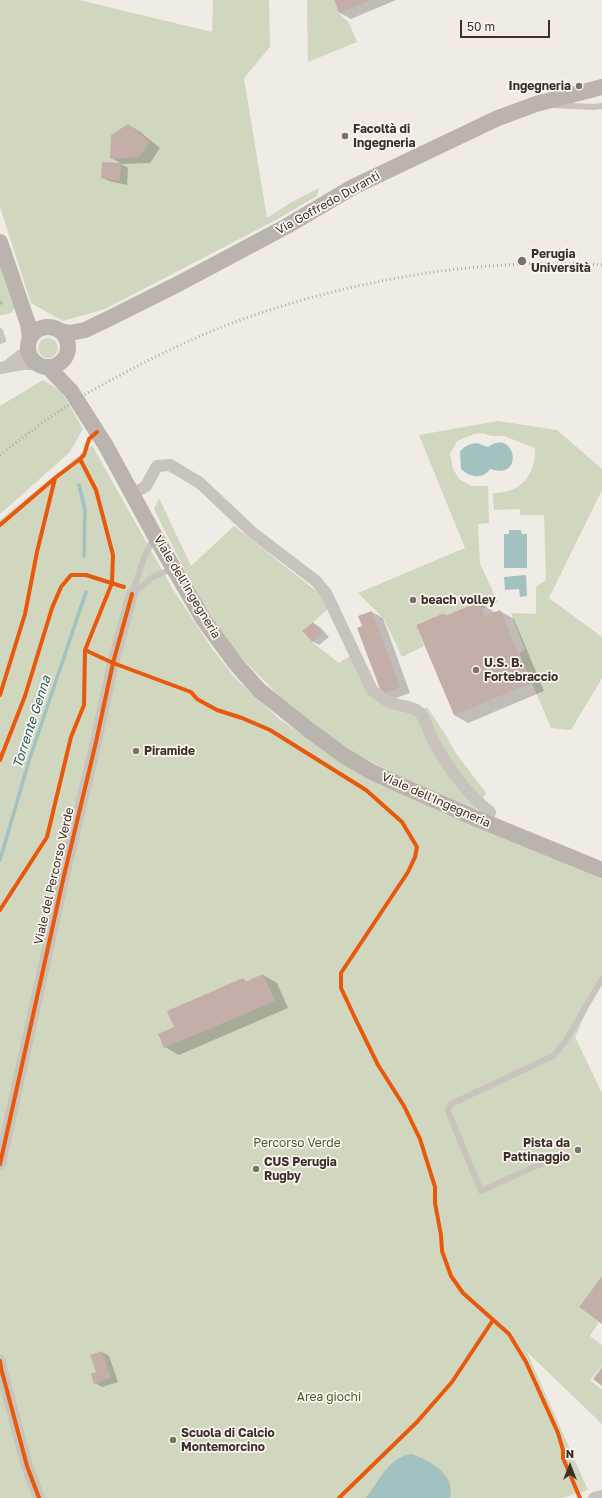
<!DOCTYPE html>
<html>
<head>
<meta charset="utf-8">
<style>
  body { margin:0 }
  #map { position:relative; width:602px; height:1498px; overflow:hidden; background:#f0ebe5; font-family:"Golos Text",sans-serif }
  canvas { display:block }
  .north { position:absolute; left:550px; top:1446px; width:40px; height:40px; -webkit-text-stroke:3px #fbf5ee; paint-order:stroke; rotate:0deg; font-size:11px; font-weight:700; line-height:16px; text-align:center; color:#3b302b }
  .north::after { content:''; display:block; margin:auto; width:14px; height:18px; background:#3b302b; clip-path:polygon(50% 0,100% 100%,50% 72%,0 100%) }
  .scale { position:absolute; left:460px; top:20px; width:90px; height:18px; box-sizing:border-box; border:2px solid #3b302b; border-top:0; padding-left:5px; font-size:12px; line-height:14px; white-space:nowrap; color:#3b302b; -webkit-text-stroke:3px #fbf5ee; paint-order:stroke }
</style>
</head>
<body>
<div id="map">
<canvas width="602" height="1498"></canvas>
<div class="north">N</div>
<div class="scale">50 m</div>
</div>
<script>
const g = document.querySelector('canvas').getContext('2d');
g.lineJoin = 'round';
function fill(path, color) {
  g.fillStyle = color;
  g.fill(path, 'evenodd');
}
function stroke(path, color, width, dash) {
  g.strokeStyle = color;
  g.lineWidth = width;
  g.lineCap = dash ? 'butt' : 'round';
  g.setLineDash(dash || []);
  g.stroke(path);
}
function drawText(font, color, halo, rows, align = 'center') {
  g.font = font + ' "Golos Text",sans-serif';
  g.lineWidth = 3.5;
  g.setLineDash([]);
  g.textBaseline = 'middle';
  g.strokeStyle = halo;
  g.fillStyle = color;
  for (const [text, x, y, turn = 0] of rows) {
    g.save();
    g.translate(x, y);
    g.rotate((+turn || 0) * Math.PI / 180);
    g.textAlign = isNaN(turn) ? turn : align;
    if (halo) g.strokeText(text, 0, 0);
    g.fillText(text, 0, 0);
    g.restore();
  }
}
const green = new Path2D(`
  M 0,0 L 79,0 L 212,32 L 213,0 L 269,0 L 270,47 L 244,78 L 267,218 L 292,202 L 319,188 L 317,196 L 274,221 L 105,309 L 63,321 L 31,303 L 0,207 Z
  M 307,0 L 334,0 L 339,13 L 349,23 L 357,42 L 308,62 Z
  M 0,267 L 14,308 L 12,313 L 2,315 L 0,315 Z
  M38 348a10 10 0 1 1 20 0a10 10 0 1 1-20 0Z
  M 43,380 L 61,391 L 83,429 L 69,453 L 0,514 L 0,406 Z
  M 498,421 L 557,430 L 602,469 L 602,490 L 549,598 L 602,637 L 602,678 L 571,730 L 551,728 L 519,653 L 525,650 L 511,613 L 536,614 L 536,587 L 546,580 L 544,515 L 520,515 L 520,509 L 494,510 L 493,493 C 521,493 536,475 535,448 L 504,436 L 491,436 L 483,433 L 474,434 L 457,441 L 450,454 L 453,469 L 459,479 L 471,486 L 488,486 L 489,523 L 478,524 L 480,564 L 498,602 L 482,609 L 445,616 L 444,613 L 416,625 L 424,646 L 402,657 L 384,619 L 358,593 L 465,548 L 419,435 Z
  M 92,445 L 172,588 L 211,647 L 235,678 L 278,718 L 356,771 L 435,809 L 602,879 L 602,977 L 575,1037 L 602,1093 L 602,1276 L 579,1307 L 599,1322 L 590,1336 L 602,1345 L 602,1366 L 590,1380 L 602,1390 L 602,1424 L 527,1352 L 588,1490 L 562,1498 L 0,1498 L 0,520 Z
  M 159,498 L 191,566 L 234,526 L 325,598 L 328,609 L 302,632 L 312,642 L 339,663 L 350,656 L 367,691 L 377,702 L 413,713 L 427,707 L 447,737 L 455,752 L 486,793 L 476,810 L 402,778 L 344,747 L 284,701 L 240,656 L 200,601 L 154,509 Z`);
const water = new Path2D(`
  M 477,443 L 488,447 C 515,427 526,481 490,469 C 483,480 469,477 461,469 L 460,452 C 464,446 469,444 477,443 Z
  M 509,530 L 521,530 L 522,534 L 527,534 L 527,568 L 504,568 L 504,534 L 509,534 Z
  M 526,575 L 527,596 L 520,597 L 519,589 L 505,590 L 504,577 Z
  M 412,1454 C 430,1461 456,1474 450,1498 L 366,1498 C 378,1482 390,1456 412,1454 Z`);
const shadow = new Path2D(`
  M 335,0 L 396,0 L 351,19 L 340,13 Z
  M 128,125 L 139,131 L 160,148 L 150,163 L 122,164 L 111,158 Z
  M 102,163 L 121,164 L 128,168 L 127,185 L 109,181 L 102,177 Z
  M 479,603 L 493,611 L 494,613 L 500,611 L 514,619 L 544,691 L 468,723 L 454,715 L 444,614 L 448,616 Z
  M 372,612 L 383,618 L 410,693 L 393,699 L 382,693 L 363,627 Z
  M 313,623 L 320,627 L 329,637 L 319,645 L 312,641 Z
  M 263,975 L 277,983 L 288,1008 L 179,1055 L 165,1047 L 175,1028 L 243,979 L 247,982 Z
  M 102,1352 L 109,1356 L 118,1382 L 102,1387 L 95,1383 Z`);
const stream = new Path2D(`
  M 0,302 L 1,303
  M 79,485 L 85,510 L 84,556
  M 0,860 L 29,761 L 86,592`);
const building = new Path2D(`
  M 334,0 L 372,0 L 339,13 Z
  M 128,124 L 150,142 L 139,157 L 110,159 L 111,135 Z
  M 102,162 L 121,163 L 120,181 L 101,178 Z
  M 479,602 L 485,616 L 500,610 L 531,683 L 454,715 L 416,625 L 444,613 L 445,616 Z
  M 372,611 L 400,687 L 382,694 L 357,628 L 362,626 L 358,616 Z
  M 313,622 L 323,633 L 312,642 L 302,631 Z
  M 263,974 L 275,1001 L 164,1048 L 158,1034 L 174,1027 L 167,1011 L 243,978 L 245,982 Z
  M 602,1276 L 602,1324 L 579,1307 Z
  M 102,1351 L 111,1378 L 94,1384 L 91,1374 L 96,1372 L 90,1355 Z
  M 602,1367 L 602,1386 L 593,1379 Z`);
const lane = new Path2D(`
  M 553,105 L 593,107 L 602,106
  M 0,331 L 3,340 L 0,341
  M 132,594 L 145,555 L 154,538
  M 132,594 L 153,577 L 172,569
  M 551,1161 L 536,1166 L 481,1191 L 448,1111 L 451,1104 L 553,1056 L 565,1042 L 602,979`);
const street = new Path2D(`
  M 10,364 L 28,350
  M 0,368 L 23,364 L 38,364
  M 133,494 L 146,486 L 157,466 L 170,465 L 200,483 L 253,533 L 316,581 L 326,593 L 372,690 C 379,696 387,702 396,704 C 404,707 412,706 419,712 C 426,718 428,732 433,740 C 447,766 467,794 490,812 L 486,823
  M 0,1164 L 63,880 L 96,742 L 113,663 L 132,594
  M 0,1361 L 1,1368 L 27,1466 L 39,1498
  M 594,1498 L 602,1496`);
const secondary = new Path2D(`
  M 0,242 L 28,324 L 30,338
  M28 347a20 20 0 1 1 40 0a20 20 0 1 1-40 0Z
  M 60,331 L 70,333 L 85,330 L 108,319 L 180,283 L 287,226 L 353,187 L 498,118 L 536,104 L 602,87
  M 48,367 L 71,391 L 106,446 L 155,536 L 203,619 L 236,664 L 259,690 L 309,730 L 343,755 L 370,771 L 400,785 L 475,818 L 602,870`);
const rail = new Path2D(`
  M 0,455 C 30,432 60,408 93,390 C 136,366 181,343 227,325 C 343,281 478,257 602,265`);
const cycleway = new Path2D(`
  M 80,459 L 96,490 L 113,555 L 112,583 L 85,650 L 113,663 L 191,692 L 197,699 L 217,710 L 242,718 L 270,730 L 366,790 L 402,822 L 417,847 L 415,857 L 408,872 L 341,973 L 341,988 L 356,1020 L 378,1065 L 404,1106 L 420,1139 L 435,1187 L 435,1203 L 441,1235 L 442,1251 L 451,1276 L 463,1293 L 509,1334 L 526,1362 L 558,1433 L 563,1450 L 563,1458 L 580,1498
  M 0,525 L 55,478 L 80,459 L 84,455 L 89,439 L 97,432
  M 0,695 L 25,614 L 37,552 L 55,478
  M 0,760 L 25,696 L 52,608 L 61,587 L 71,575 L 86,575 L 124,587
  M 0,910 L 47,837 L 71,737 L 84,705 L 85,650
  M 0,1164 L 63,880 L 96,742 L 113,663 L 132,594
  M 0,1361 L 1,1368 L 27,1466 L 39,1498
  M 339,1498 L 417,1422 L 452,1382 L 493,1320`);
const markers = [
  [579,86,4,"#7a716c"],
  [345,136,4,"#7a716c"],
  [522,261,5,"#7a716c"],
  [413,600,4,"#7a716c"],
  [476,670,4,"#7a716c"],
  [136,751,4,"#7a716c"],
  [578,1150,4,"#7a716c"],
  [256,1169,4,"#7a716c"],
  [173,1440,4,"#7a716c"]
];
const poiNames = [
  ["Ingegneria",571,86,"right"],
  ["Facoltà di",353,129],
  ["Ingegneria",353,143],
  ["Perugia",531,254],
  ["Università",531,268],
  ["beach volley",421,600],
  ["U.S. B.",484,663],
  ["Fortebraccio",484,677],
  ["Piramide",144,751],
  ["Pista da",570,1143,"right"],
  ["Pattinaggio",570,1157,"right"],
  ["CUS Perugia",264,1162],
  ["Rugby",264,1176],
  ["Scuola di Calcio",181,1433],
  ["Montemorcino",181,1447]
];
const streetNames = [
  ["Via Goffredo Duranti",328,203,-29],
  ["Viale dell'Ingegneria",187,587,59],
  ["Viale dell'Ingegneria",436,800,24],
  ["Viale del Percorso Verde",54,876,-77]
];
const parkNames = [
  ["Percorso Verde",297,1143],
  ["Area giochi",329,1397]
];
const waterNames = [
  ["Torrente Genna",32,722,-72]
];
fill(green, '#d1d6bf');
fill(water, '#a1c2c1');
fill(shadow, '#0003');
stroke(stream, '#a1c2c1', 3.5);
fill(building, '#c3afa7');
stroke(lane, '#c9c3be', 6);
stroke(street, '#c9c3be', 12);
stroke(secondary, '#bab3ae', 16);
stroke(rail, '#b1aca8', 3, [1, 3]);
stroke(cycleway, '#e8590c', 4);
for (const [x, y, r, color] of markers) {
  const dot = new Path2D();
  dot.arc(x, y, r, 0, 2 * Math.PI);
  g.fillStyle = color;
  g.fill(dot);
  stroke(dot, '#fbf5ee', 1.5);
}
drawText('bold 12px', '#3b302b', '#fbf5ee', poiNames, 'left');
drawText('12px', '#3b302b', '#fbf5ee', streetNames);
drawText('12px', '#4a5a2e', '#fbf5ee', parkNames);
drawText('italic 13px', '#1f5a5e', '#fbf5ee', waterNames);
</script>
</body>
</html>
